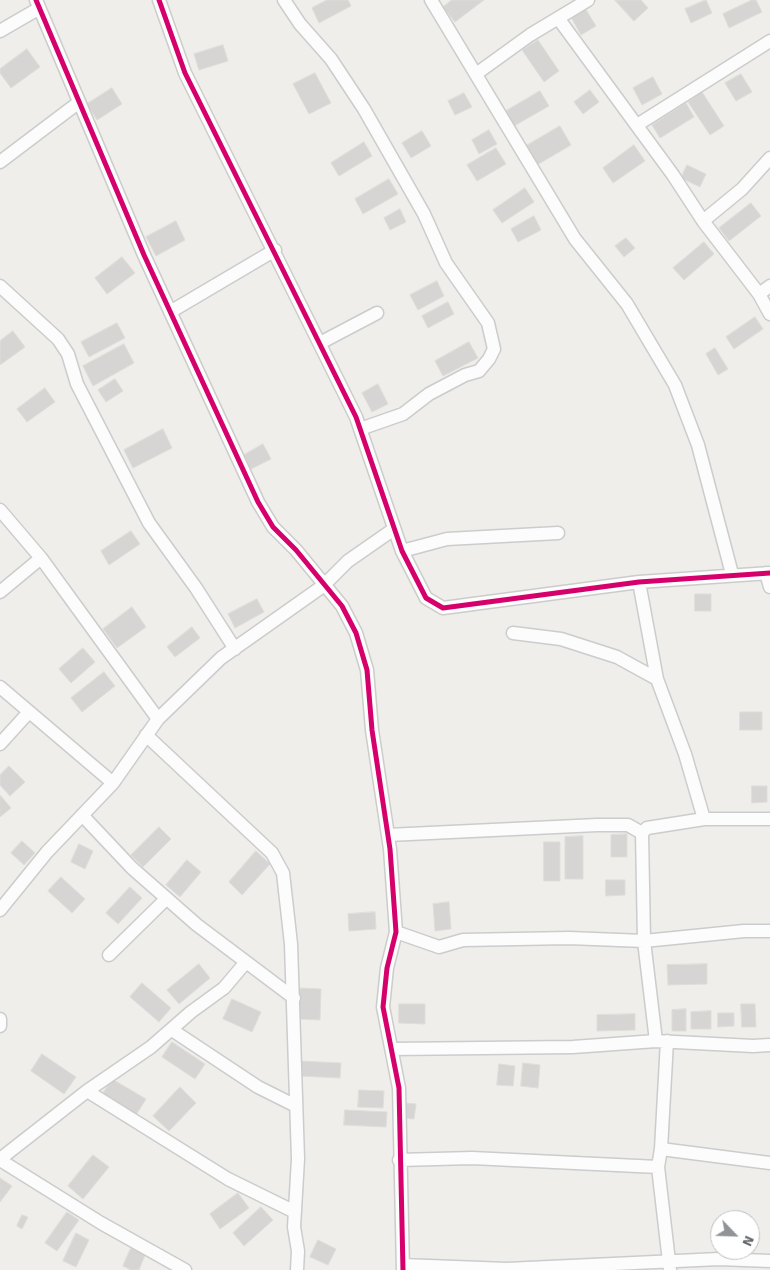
<!DOCTYPE html>
<html>
<head>
<meta charset="utf-8">
<style>
  body { margin:0 }
  #map { position:relative; width:770px; height:1270px; overflow:hidden; background:#efeeea; font-family:Signika,sans-serif }
  canvas { display:block }
  .north { position:absolute; left:710px; top:1210px; width:50px; height:50px; box-sizing:border-box; background:#fff; border:1px solid #bfc1c3; border-radius:50%; rotate:114deg; font-size:14px; font-weight:700; line-height:20px; text-align:center; color:#5f6368 }
  .north::after { content:''; display:block; margin:auto; width:18px; height:22px; background:#919496; clip-path:polygon(50% 0,100% 100%,50% 72%,0 100%) }
</style>
</head>
<body>
<div id="map">
<canvas width="770" height="1270"></canvas>
<div class="north">N</div>
</div>
<script>
const g = document.querySelector('canvas').getContext('2d');
g.lineJoin = 'round';
function fill(path, color) {
  g.fillStyle = color;
  g.fill(path, 'evenodd');
}
function stroke(path, color, width, dash) {
  g.strokeStyle = color;
  g.lineWidth = width;
  g.lineCap = dash ? 'butt' : 'round';
  g.setLineDash(dash || []);
  g.stroke(path);
}
const building = new Path2D(`
  M 327,0 L 348,0 L 351,6 L 319,23 L 312,8 Z
  M 452,0 L 484,0 L 455,22 L 443,7 Z
  M 615,0 L 641,0 L 648,8 L 634,21 Z
  M 706,0 L 712,13 L 691,23 L 685,9 Z
  M 752,0 L 756,0 L 762,12 L 729,28 L 723,14 Z
  M 585,8 L 596,26 L 581,35 L 571,17 Z
  M 538,40 L 559,71 L 544,82 L 522,50 Z
  M 223,45 L 228,61 L 199,70 L 194,54 Z
  M 27,49 L 40,67 L 11,88 L 0,73 L 0,69 Z
  M 315,73 L 331,103 L 309,114 L 293,84 Z
  M 741,74 L 752,92 L 736,101 L 725,83 Z
  M 653,77 L 662,94 L 642,105 L 633,88 Z
  M 112,88 L 122,104 L 97,120 L 87,104 Z
  M 590,90 L 599,102 L 583,114 L 574,102 Z
  M 540,91 L 549,106 L 514,126 L 506,111 Z
  M 702,92 L 724,126 L 710,135 L 688,102 Z
  M 464,93 L 472,107 L 455,115 L 448,101 Z
  M 686,103 L 694,117 L 660,138 L 652,125 Z
  M 560,126 L 571,145 L 537,165 L 526,146 Z
  M 489,130 L 497,144 L 479,154 L 472,140 Z
  M 422,131 L 431,146 L 411,158 L 402,143 Z
  M 364,142 L 372,156 L 339,176 L 331,163 Z
  M 634,145 L 645,161 L 613,183 L 603,168 Z
  M 496,148 L 506,164 L 477,181 L 467,165 Z
  M 687,165 L 706,174 L 700,187 L 681,178 Z
  M 389,179 L 398,194 L 363,214 L 355,199 Z
  M 525,188 L 534,202 L 502,223 L 493,210 Z
  M 751,203 L 761,216 L 729,241 L 719,228 Z
  M 400,209 L 406,222 L 390,230 L 384,218 Z
  M 534,216 L 541,230 L 518,242 L 511,229 Z
  M 176,221 L 185,240 L 156,256 L 146,237 Z
  M 626,238 L 635,248 L 624,257 L 615,246 Z
  M 704,242 L 714,254 L 684,280 L 673,268 Z
  M 122,257 L 135,273 L 107,294 L 95,278 Z
  M 437,281 L 444,296 L 418,310 L 410,295 Z
  M 448,302 L 454,314 L 428,328 L 422,316 Z
  M 755,317 L 763,329 L 734,349 L 726,337 Z
  M 117,323 L 125,338 L 89,357 L 81,342 Z
  M 13,331 L 25,347 L 0,365 L 0,341 Z
  M 469,342 L 478,358 L 443,376 L 435,361 Z
  M 124,344 L 134,363 L 93,386 L 83,366 Z
  M 715,348 L 728,369 L 718,375 L 706,354 Z
  M 115,379 L 123,391 L 106,402 L 98,390 Z
  M 378,384 L 388,404 L 372,412 L 362,393 Z
  M 45,388 L 55,402 L 27,422 L 17,409 Z
  M 163,429 L 172,448 L 133,468 L 124,450 Z
  M 263,444 L 271,459 L 251,469 L 244,455 Z
  M 131,531 L 140,544 L 109,565 L 101,551 Z
  M 695,594 L 711,594 L 711,611 L 695,611 Z
  M 257,599 L 264,612 L 235,628 L 228,614 Z
  M 132,607 L 146,627 L 117,648 L 103,629 Z
  M 192,627 L 200,638 L 175,657 L 167,647 Z
  M 83,648 L 95,662 L 71,683 L 59,669 Z
  M 104,672 L 115,686 L 82,712 L 71,698 Z
  M 740,712 L 762,712 L 762,730 L 740,730 Z
  M 9,766 L 25,782 L 10,796 L 0,785 L 0,775 Z
  M 752,786 L 767,786 L 767,802 L 752,803 Z
  M 0,795 L 11,808 L 0,817 Z
  M 159,827 L 171,839 L 143,867 L 131,855 Z
  M 627,834 L 627,857 L 611,857 L 611,835 Z
  M 583,836 L 583,879 L 565,879 L 565,837 Z
  M 22,841 L 35,853 L 24,865 L 11,853 Z
  M 544,842 L 560,842 L 560,881 L 544,881 Z
  M 79,844 L 93,851 L 85,869 L 71,862 Z
  M 256,851 L 270,864 L 242,895 L 229,882 Z
  M 187,860 L 201,872 L 180,897 L 166,885 Z
  M 61,877 L 85,899 L 72,913 L 48,891 Z
  M 606,880 L 625,880 L 625,895 L 606,896 Z
  M 130,887 L 142,898 L 118,924 L 106,913 Z
  M 449,902 L 451,929 L 435,931 L 433,904 Z
  M 375,912 L 376,929 L 349,931 L 348,914 Z
  M 199,964 L 210,978 L 179,1004 L 167,990 Z
  M 707,964 L 707,984 L 668,985 L 667,965 Z
  M 142,983 L 171,1008 L 159,1022 L 130,997 Z
  M 300,988 L 321,989 L 320,1020 L 299,1019 Z
  M 232,999 L 261,1012 L 252,1032 L 223,1019 Z
  M 399,1004 L 425,1004 L 425,1024 L 399,1023 Z
  M 741,1004 L 755,1004 L 756,1027 L 742,1027 Z
  M 686,1009 L 686,1031 L 672,1031 L 672,1010 Z
  M 711,1011 L 711,1029 L 691,1029 L 691,1012 Z
  M 718,1013 L 734,1013 L 734,1026 L 718,1027 Z
  M 635,1014 L 635,1030 L 597,1031 L 597,1015 Z
  M 172,1042 L 205,1064 L 195,1079 L 162,1057 Z
  M 42,1054 L 76,1077 L 64,1094 L 31,1071 Z
  M 300,1061 L 341,1063 L 340,1078 L 299,1076 Z
  M 523,1063 L 540,1065 L 538,1088 L 521,1086 Z
  M 499,1064 L 515,1066 L 513,1086 L 497,1085 Z
  M 112,1079 L 146,1099 L 136,1115 L 102,1095 Z
  M 180,1087 L 196,1103 L 169,1131 L 153,1116 Z
  M 359,1090 L 384,1091 L 383,1108 L 358,1107 Z
  M 405,1103 L 416,1104 L 414,1119 L 404,1118 Z
  M 345,1110 L 387,1112 L 386,1127 L 344,1125 Z
  M 93,1155 L 109,1167 L 83,1199 L 68,1186 Z
  M 0,1178 L 12,1186 L 0,1202 Z
  M 238,1193 L 249,1208 L 220,1229 L 210,1214 Z
  M 261,1207 L 273,1220 L 244,1246 L 233,1233 Z
  M 67,1212 L 79,1220 L 57,1251 L 45,1243 Z
  M 22,1215 L 28,1217 L 22,1229 L 17,1226 Z
  M 76,1233 L 89,1240 L 76,1267 L 63,1261 Z
  M 318,1240 L 336,1249 L 328,1265 L 310,1257 Z
  M 131,1248 L 145,1255 L 139,1270 L 131,1270 L 123,1266 Z`);
const minor = new Path2D(`
  M 36,0 L 144,255 L 258,502 L 273,527 L 296,550 L 342,606 L 356,633 L 367,670 L 372,730 L 390,849 L 396,932 L 387,968 L 383,1007 L 399,1088 L 403,1270
  M 159,0 L 185,73 L 356,417 L 402,551 L 426,598 L 443,608 L 639,582 L 770,573
  M 284,0 L 300,24 L 331,59 L 364,109 L 424,214 L 446,263 L 488,323 L 494,349 L 489,359 L 479,371 L 465,375 L 429,394 L 403,414 L 360,429
  M 431,0 L 575,239 L 627,304 L 675,385 L 698,445 L 732,574
  M 558,18 L 673,175 L 703,221 L 759,294 L 770,314
  M 0,31 L 38,9
  M 476,74 L 530,35 L 588,0
  M 637,125 L 770,41
  M 0,162 L 78,103
  M 703,221 L 742,189 L 770,158
  M 0,286 L 58,339 L 68,354 L 77,384 L 149,523 L 196,588 L 235,649
  M 759,294 L 770,286
  M 170,312 L 275,250
  M 320,343 L 377,313
  M 0,510 L 41,558 L 158,719
  M 402,551 L 447,539 L 558,533
  M 766,573 L 770,587
  M 639,582 L 657,679 L 685,754 L 704,819
  M 0,592 L 41,558
  M 513,633 L 561,639 L 617,657 L 657,679
  M 0,687 L 113,783
  M 146,735 L 272,853 L 283,873 L 291,944 L 298,1159 L 294,1227 L 298,1251 L 297,1270
  M 0,744 L 29,712
  M 82,815 L 132,868 L 197,925 L 294,998
  M 388,835 L 597,825 L 628,825 L 642,833
  M 0,910 L 47,852 L 113,783 L 158,719 L 221,658 L 323,586 L 348,561 L 394,529
  M 396,932 L 439,947 L 463,940 L 569,938 L 644,941 L 744,931 L 770,931
  M 109,955 L 166,899
  M 0,1019 L 0,1026
  M 172,1030 L 258,1087 L 296,1106
  M 656,1041 L 644,941 L 642,833 L 647,828 L 704,819 L 770,819
  M 667,1041 L 661,1149 L 658,1167 L 670,1270
  M 392,1049 L 573,1047 L 656,1041 L 753,1046 L 770,1045
  M 87,1091 L 228,1179 L 295,1212
  M 661,1149 L 770,1163
  M 0,1159 L 87,1091 L 151,1047 L 191,1012 L 224,988 L 246,962
  M 0,1160 L 101,1223 L 185,1270
  M 399,1160 L 472,1158 L 658,1167
  M 403,1265 L 507,1269 L 719,1259 L 770,1261`);
const cycleway = new Path2D(`
  M 36,0 L 144,255 L 258,502 L 273,527 L 296,550 L 342,606 L 356,633 L 367,670 L 372,730 L 390,849 L 396,932 L 387,968 L 383,1007 L 399,1088 L 403,1270
  M 159,0 L 185,73 L 356,417 L 402,551 L 426,598 L 443,608 L 639,582 L 770,573`);
fill(building, '#d6d5d3');
stroke(building, '#deddd9', 1);
stroke(minor, '#cbcccc', 15);
stroke(minor, '#fdfcfc', 12);
stroke(cycleway, '#d6006c', 5);
</script>
</body>
</html>
